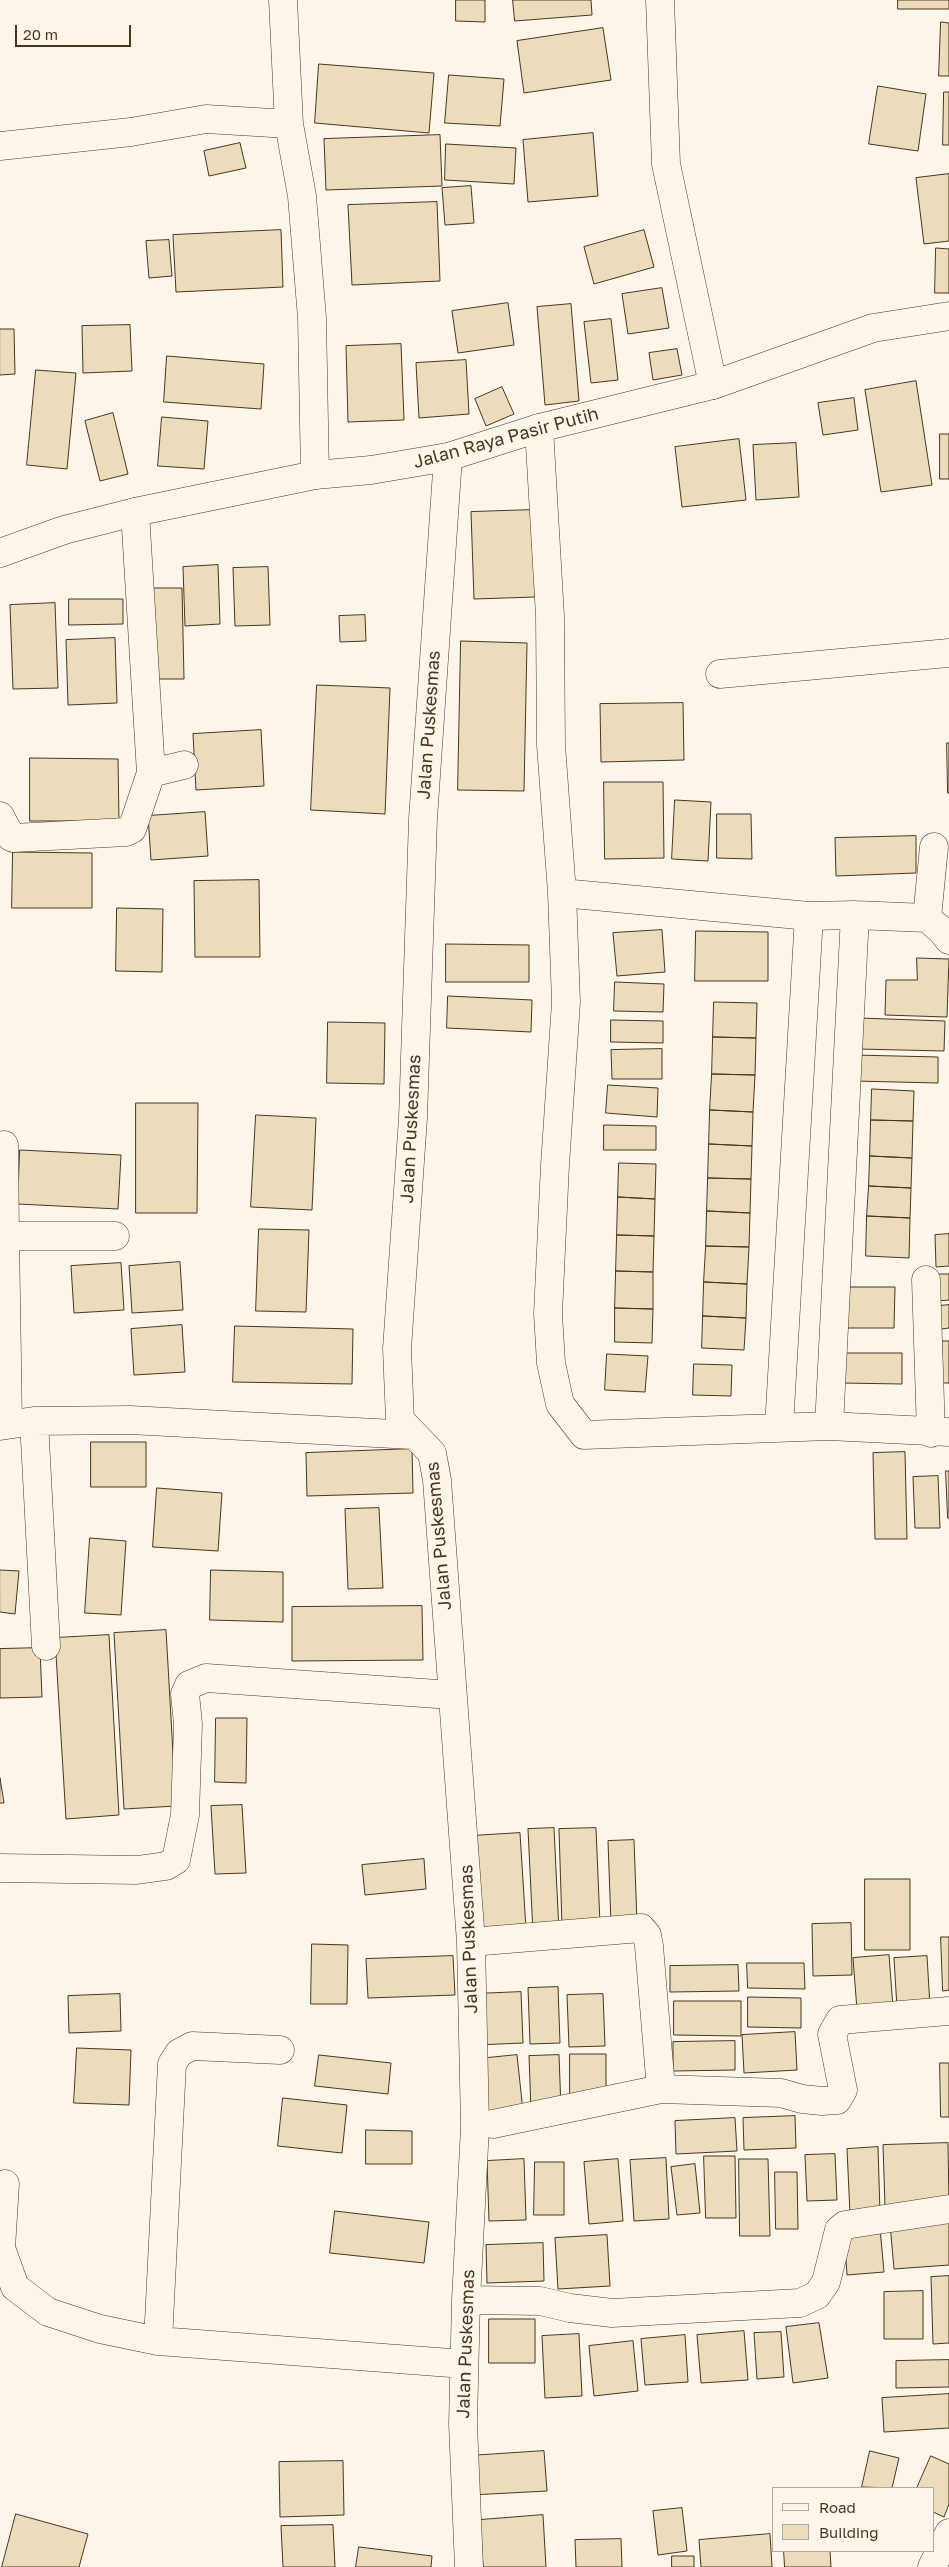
<!DOCTYPE html>
<html>
<head>
<meta charset="utf-8">
<style>
  body { margin:0 }
  #map { position:relative; width:949px; height:2567px; overflow:hidden; background:#fbf6e9; font-family:"Golos Text",sans-serif }
  canvas { display:block }
  .legend { position:absolute; left:772px; top:2487px; width:162px; height:65px; box-sizing:border-box; background:#fbf6e9; border:1px solid #b4a999; margin:0; padding:6px 9px; list-style:none; font-size:15px; color:#4a3520 }
  .legend li { display:flex; align-items:center; gap:10px; height:25px }
  .legend b { width:25px; border:1px solid #b4a999 }
  .scale { position:absolute; left:15px; top:25px; width:116px; height:22px; box-sizing:border-box; border:2px solid #4a3520; border-top:0; padding-left:6px; font-size:15px; line-height:18px; white-space:nowrap; color:#4a3520; -webkit-text-stroke:4px #fbf6e9; paint-order:stroke }
</style>
</head>
<body>
<div id="map">
<canvas width="949" height="2567"></canvas>
<ul class="legend">
<li><b style="height:6px;background:#fbf6e9"></b>Road</li>
<li><b style="height:14px;background:#ecdcbc"></b>Building</li>
</ul>
<div class="scale">20 m</div>
</div>
<script>
const g = document.querySelector('canvas').getContext('2d');
g.lineJoin = 'round';
function fill(path, color) {
  g.fillStyle = color;
  g.fill(path, 'evenodd');
}
function stroke(path, color, width, dash) {
  g.strokeStyle = color;
  g.lineWidth = width;
  g.lineCap = dash ? 'butt' : 'round';
  g.setLineDash(dash || []);
  g.stroke(path);
}
function drawText(font, color, halo, rows, align = 'center') {
  g.font = font + ' "Golos Text",sans-serif';
  g.lineWidth = 4;
  g.setLineDash([]);
  g.textBaseline = 'middle';
  g.strokeStyle = halo;
  g.fillStyle = color;
  for (const [text, x, y, turn = 0] of rows) {
    g.save();
    g.translate(x, y);
    g.rotate((+turn || 0) * Math.PI / 180);
    g.textAlign = isNaN(turn) ? turn : align;
    if (halo) g.strokeText(text, 0, 0);
    g.fillText(text, 0, 0);
    g.restore();
  }
}
const building = new Path2D(`
  M 456,0 L 485,0 L 485,22 L 456,21 Z
  M 513,0 L 591,0 L 592,15 L 515,21 Z
  M 898,0 L 949,0 L 949,9 L 898,9 Z
  M 941,22 L 949,23 L 949,76 L 939,76 Z
  M 603,28 L 611,80 L 524,93 L 517,41 Z
  M 319,64 L 434,73 L 429,133 L 315,123 Z
  M 449,75 L 504,79 L 500,126 L 445,123 Z
  M 878,86 L 926,94 L 918,151 L 869,144 Z
  M 944,92 L 949,92 L 949,145 L 943,145 Z
  M 593,133 L 598,196 L 528,202 L 523,140 Z
  M 440,135 L 442,186 L 326,190 L 324,139 Z
  M 240,143 L 246,168 L 209,176 L 204,151 Z
  M 446,144 L 516,148 L 514,184 L 445,180 Z
  M 949,174 L 949,241 L 924,244 L 916,178 Z
  M 471,186 L 474,223 L 445,225 L 442,188 Z
  M 437,202 L 440,281 L 352,285 L 348,205 Z
  M 281,230 L 283,287 L 176,292 L 173,235 Z
  M 644,230 L 654,267 L 594,284 L 584,247 Z
  M 169,240 L 172,276 L 149,278 L 146,241 Z
  M 936,248 L 949,249 L 949,293 L 935,293 Z
  M 662,288 L 669,328 L 628,334 L 622,294 Z
  M 508,303 L 514,345 L 458,353 L 452,311 Z
  M 571,304 L 579,401 L 545,405 L 537,307 Z
  M 611,319 L 618,380 L 591,383 L 584,322 Z
  M 130,325 L 132,371 L 83,373 L 82,326 Z
  M 0,329 L 14,329 L 15,374 L 0,375 Z
  M 401,344 L 404,420 L 348,422 L 346,346 Z
  M 677,349 L 682,375 L 653,380 L 649,353 Z
  M 167,356 L 264,364 L 261,409 L 164,402 Z
  M 466,360 L 469,414 L 419,418 L 416,363 Z
  M 36,370 L 76,373 L 67,469 L 27,465 Z
  M 916,381 L 932,485 L 881,492 L 865,390 Z
  M 502,387 L 514,414 L 486,426 L 475,399 Z
  M 854,398 L 858,430 L 823,435 L 818,403 Z
  M 113,413 L 128,474 L 100,481 L 85,421 Z
  M 162,417 L 208,421 L 204,469 L 158,466 Z
  M 940,434 L 949,434 L 949,479 L 940,479 Z
  M 739,439 L 746,500 L 682,507 L 675,447 Z
  M 796,443 L 799,497 L 756,500 L 753,445 Z
  M 532,510 L 535,597 L 474,599 L 471,512 Z
  M 218,565 L 220,624 L 185,626 L 183,567 Z
  M 268,567 L 270,625 L 235,626 L 233,568 Z
  M 149,588 L 182,588 L 184,679 L 150,679 Z
  M 69,599 L 123,599 L 123,624 L 69,625 Z
  M 55,603 L 58,688 L 13,689 L 10,605 Z
  M 365,615 L 366,641 L 340,642 L 339,616 Z
  M 115,638 L 117,703 L 68,705 L 66,640 Z
  M 461,641 L 527,643 L 524,791 L 458,790 Z
  M 317,685 L 390,688 L 385,814 L 311,810 Z
  M 683,703 L 684,760 L 601,762 L 600,704 Z
  M 261,730 L 264,786 L 196,790 L 193,734 Z
  M 947,743 L 949,743 L 949,793 L 948,793 Z
  M 30,758 L 118,759 L 119,821 L 30,821 Z
  M 604,782 L 663,782 L 664,858 L 605,859 Z
  M 675,800 L 711,802 L 708,861 L 672,859 Z
  M 205,812 L 208,856 L 151,860 L 148,816 Z
  M 717,814 L 751,814 L 752,859 L 717,858 Z
  M 916,836 L 916,873 L 836,876 L 835,838 Z
  M 13,852 L 92,853 L 92,908 L 12,908 Z
  M 259,880 L 260,957 L 195,957 L 194,881 Z
  M 117,908 L 163,909 L 162,972 L 116,971 Z
  M 662,930 L 665,972 L 617,976 L 613,933 Z
  M 696,931 L 768,932 L 768,981 L 695,981 Z
  M 446,944 L 529,945 L 529,982 L 446,982 Z
  M 917,958 L 949,959 L 947,1017 L 885,1015 L 886,980 L 917,980 Z
  M 615,982 L 664,984 L 663,1012 L 614,1011 Z
  M 448,996 L 532,1000 L 531,1032 L 447,1028 Z
  M 714,1002 L 757,1003 L 756,1038 L 713,1037 Z
  M 859,1018 L 945,1021 L 944,1051 L 858,1049 Z
  M 611,1020 L 663,1021 L 663,1043 L 611,1042 Z
  M 328,1022 L 385,1023 L 384,1084 L 327,1083 Z
  M 713,1037 L 756,1038 L 755,1075 L 712,1074 Z
  M 662,1049 L 662,1079 L 612,1079 L 611,1050 Z
  M 854,1055 L 938,1057 L 938,1083 L 854,1081 Z
  M 712,1074 L 755,1075 L 753,1112 L 710,1110 Z
  M 608,1085 L 658,1088 L 657,1117 L 606,1113 Z
  M 872,1089 L 914,1091 L 913,1121 L 871,1120 Z
  M 136,1103 L 198,1103 L 197,1213 L 136,1213 Z
  M 710,1110 L 753,1112 L 752,1146 L 709,1144 Z
  M 256,1115 L 316,1118 L 312,1210 L 251,1207 Z
  M 871,1120 L 913,1121 L 912,1158 L 870,1156 Z
  M 604,1125 L 656,1126 L 656,1150 L 604,1150 Z
  M 709,1144 L 752,1146 L 751,1179 L 708,1178 Z
  M 20,1150 L 121,1155 L 118,1209 L 18,1204 Z
  M 870,1156 L 912,1158 L 911,1188 L 869,1186 Z
  M 619,1163 L 656,1164 L 655,1199 L 618,1197 Z
  M 708,1178 L 751,1179 L 750,1213 L 707,1211 Z
  M 869,1186 L 911,1188 L 910,1218 L 867,1216 Z
  M 618,1197 L 655,1199 L 654,1236 L 617,1235 Z
  M 707,1211 L 750,1213 L 749,1247 L 706,1246 Z
  M 867,1216 L 910,1218 L 909,1258 L 866,1256 Z
  M 259,1229 L 309,1230 L 306,1312 L 256,1311 Z
  M 949,1234 L 949,1266 L 936,1267 L 935,1235 Z
  M 617,1235 L 654,1236 L 653,1272 L 616,1271 Z
  M 706,1246 L 749,1247 L 747,1284 L 704,1282 Z
  M 180,1262 L 183,1310 L 132,1313 L 129,1266 Z
  M 121,1263 L 124,1310 L 74,1313 L 71,1266 Z
  M 616,1271 L 653,1272 L 653,1309 L 615,1308 Z
  M 936,1274 L 949,1274 L 949,1300 L 936,1301 Z
  M 704,1282 L 747,1284 L 746,1318 L 703,1316 Z
  M 844,1287 L 895,1287 L 894,1328 L 844,1328 Z
  M 949,1305 L 949,1328 L 941,1329 L 939,1306 Z
  M 615,1308 L 653,1309 L 652,1343 L 615,1342 Z
  M 703,1316 L 746,1318 L 744,1350 L 702,1348 Z
  M 182,1325 L 185,1372 L 134,1375 L 131,1329 Z
  M 235,1326 L 353,1329 L 352,1384 L 233,1382 Z
  M 942,1341 L 949,1341 L 949,1383 L 943,1383 Z
  M 841,1353 L 902,1353 L 902,1384 L 841,1383 Z
  M 607,1354 L 648,1356 L 645,1392 L 605,1390 Z
  M 694,1364 L 732,1365 L 731,1396 L 693,1395 Z
  M 91,1442 L 146,1442 L 146,1487 L 91,1487 Z
  M 412,1449 L 413,1493 L 307,1496 L 306,1453 Z
  M 905,1452 L 907,1539 L 875,1539 L 873,1453 Z
  M 946,1471 L 949,1471 L 949,1518 L 948,1518 Z
  M 938,1476 L 940,1528 L 915,1528 L 913,1477 Z
  M 157,1488 L 222,1493 L 218,1551 L 153,1547 Z
  M 379,1508 L 383,1588 L 348,1589 L 345,1509 Z
  M 90,1538 L 126,1541 L 121,1615 L 85,1613 Z
  M 0,1570 L 19,1571 L 15,1614 L 0,1612 Z
  M 211,1570 L 283,1572 L 283,1622 L 210,1620 Z
  M 422,1606 L 423,1660 L 292,1661 L 292,1607 Z
  M 166,1630 L 176,1806 L 124,1809 L 114,1633 Z
  M 109,1635 L 119,1815 L 66,1819 L 55,1638 Z
  M 40,1648 L 42,1697 L 0,1698 L 0,1649 Z
  M 216,1718 L 247,1718 L 246,1783 L 215,1782 Z
  M 0,1778 L 4,1803 L 0,1803 Z
  M 242,1805 L 246,1873 L 215,1874 L 211,1806 Z
  M 554,1828 L 559,1932 L 533,1933 L 528,1829 Z
  M 596,1828 L 600,1924 L 562,1926 L 559,1829 Z
  M 520,1833 L 526,1929 L 477,1932 L 471,1836 Z
  M 634,1840 L 637,1923 L 611,1924 L 608,1841 Z
  M 424,1859 L 426,1889 L 365,1895 L 362,1865 Z
  M 865,1879 L 910,1879 L 910,1950 L 865,1950 Z
  M 851,1923 L 852,1975 L 813,1976 L 812,1924 Z
  M 941,1937 L 949,1937 L 949,1990 L 943,1991 Z
  M 312,1944 L 348,1945 L 347,2004 L 311,2004 Z
  M 889,1955 L 893,2007 L 857,2010 L 853,1958 Z
  M 453,1956 L 455,1995 L 368,1998 L 366,1959 Z
  M 927,1956 L 930,2006 L 897,2008 L 894,1958 Z
  M 747,1963 L 804,1963 L 805,1989 L 748,1988 Z
  M 738,1965 L 739,1991 L 670,1992 L 670,1966 Z
  M 558,1987 L 560,2043 L 530,2044 L 528,1988 Z
  M 521,1992 L 523,2043 L 476,2045 L 474,1994 Z
  M 120,1994 L 121,2031 L 69,2033 L 68,1996 Z
  M 603,1994 L 605,2046 L 569,2047 L 567,1995 Z
  M 748,1997 L 801,1998 L 801,2028 L 748,2027 Z
  M 674,2001 L 741,2001 L 741,2036 L 674,2035 Z
  M 795,2032 L 797,2070 L 744,2073 L 742,2035 Z
  M 735,2041 L 735,2070 L 673,2071 L 673,2042 Z
  M 77,2048 L 131,2050 L 129,2105 L 74,2103 Z
  M 570,2054 L 606,2054 L 606,2095 L 570,2095 Z
  M 319,2055 L 391,2063 L 388,2094 L 315,2086 Z
  M 517,2055 L 523,2111 L 483,2115 L 477,2059 Z
  M 559,2055 L 561,2109 L 531,2110 L 529,2056 Z
  M 940,2063 L 949,2063 L 949,2117 L 941,2117 Z
  M 283,2098 L 347,2105 L 342,2153 L 278,2146 Z
  M 795,2116 L 796,2148 L 744,2150 L 743,2118 Z
  M 735,2118 L 737,2151 L 676,2154 L 675,2121 Z
  M 366,2130 L 412,2131 L 412,2164 L 366,2164 Z
  M 948,2143 L 949,2204 L 885,2206 L 883,2145 Z
  M 878,2147 L 880,2213 L 850,2214 L 847,2149 Z
  M 835,2154 L 837,2200 L 807,2201 L 805,2155 Z
  M 704,2156 L 735,2156 L 736,2218 L 706,2218 Z
  M 666,2158 L 669,2219 L 634,2221 L 630,2160 Z
  M 524,2159 L 526,2220 L 489,2221 L 487,2161 Z
  M 618,2159 L 623,2221 L 589,2224 L 584,2162 Z
  M 739,2159 L 768,2159 L 770,2236 L 740,2236 Z
  M 535,2162 L 564,2162 L 564,2215 L 534,2215 Z
  M 695,2164 L 700,2213 L 677,2215 L 671,2167 Z
  M 775,2172 L 797,2172 L 798,2229 L 776,2229 Z
  M 335,2211 L 429,2222 L 424,2263 L 330,2253 Z
  M 949,2219 L 949,2265 L 894,2269 L 890,2224 Z
  M 880,2228 L 884,2272 L 847,2275 L 844,2232 Z
  M 607,2235 L 610,2286 L 558,2289 L 555,2238 Z
  M 543,2243 L 544,2281 L 487,2283 L 486,2245 Z
  M 949,2276 L 949,2343 L 933,2344 L 931,2277 Z
  M 923,2291 L 923,2339 L 884,2339 L 884,2292 Z
  M 489,2319 L 535,2319 L 535,2363 L 489,2363 Z
  M 819,2323 L 828,2378 L 793,2383 L 786,2327 Z
  M 744,2331 L 748,2380 L 701,2383 L 697,2335 Z
  M 781,2332 L 784,2377 L 757,2379 L 754,2333 Z
  M 579,2334 L 582,2396 L 545,2398 L 542,2336 Z
  M 685,2335 L 688,2382 L 645,2385 L 641,2339 Z
  M 633,2341 L 638,2391 L 594,2396 L 589,2346 Z
  M 949,2360 L 949,2387 L 896,2388 L 896,2361 Z
  M 949,2394 L 949,2428 L 884,2432 L 882,2398 Z
  M 544,2451 L 547,2491 L 471,2495 L 468,2456 Z
  M 870,2451 L 899,2458 L 892,2488 L 862,2487 Z
  M 931,2456 L 949,2464 L 949,2504 L 944,2517 L 933,2512 L 933,2488 L 917,2488 Z
  M 343,2461 L 344,2515 L 280,2517 L 279,2462 Z
  M 682,2508 L 687,2551 L 658,2555 L 653,2511 Z
  M 16,2514 L 88,2534 L 79,2567 L 2,2567 Z
  M 543,2515 L 546,2567 L 483,2567 L 480,2520 Z
  M 333,2525 L 335,2567 L 283,2567 L 281,2526 Z
  M 770,2534 L 772,2567 L 701,2567 L 699,2540 Z
  M 621,2539 L 622,2567 L 576,2567 L 575,2540 Z
  M 359,2547 L 432,2556 L 431,2567 L 356,2567 Z
  M 784,2551 L 830,2551 L 831,2567 L 785,2567 Z
  M 672,2556 L 694,2556 L 694,2567 L 672,2567 Z`);
const minor = new Path2D(`
  M 283,0 L 289,124 L 302,196 L 312,318 L 315,475
  M 660,0 L 666,164 L 713,385
  M 0,146 L 131,132 L 206,119 L 289,124
  M 539,428 L 550,616 L 551,745 L 562,893 L 566,1002 L 555,1165 L 548,1314 L 551,1363 L 560,1404 L 584,1435 L 829,1426 L 949,1432
  M 448,457 L 423,819 L 413,1118 L 397,1349 L 400,1420 L 432,1453 L 437,1480 L 471,1942 L 475,2127 L 466,2300 L 463,2424 L 469,2567
  M 135,512 L 151,773 L 184,765
  M 720,674 L 949,653
  M 0,816 L 11,837 L 13,838 L 126,832 L 132,829 L 151,773
  M 562,893 L 809,916 L 855,915 L 927,918 L 934,847
  M 927,918 L 941,930 L 949,940
  M 4,1145 L 5,1236 L 115,1236
  M 5,1236 L 8,1423
  M 926,1280 L 931,1433
  M 34,1421 L 46,1646
  M 0,1426 L 34,1421 L 130,1420 L 413,1435
  M 829,1426 L 855,915
  M 779,1427 L 809,916
  M 0,1868 L 137,1870 L 166,1866 L 176,1860 L 185,1815 L 188,1724 L 185,1694 L 189,1685 L 206,1678 L 452,1695
  M 471,1942 L 641,1928 L 647,1935 L 649,1946 L 661,2089
  M 493,2124 L 661,2089 L 781,2093 L 802,2099 L 822,2101 L 837,2100 L 843,2090 L 832,2034 L 840,2020 L 949,2011
  M 5,2184 L 1,2248 L 15,2287 L 48,2312 L 100,2329 L 158,2341 L 464,2364
  M 466,2300 L 540,2301 L 570,2308 L 612,2313 L 800,2303 L 817,2295 L 826,2282 L 839,2230 L 845,2225 L 949,2209
  M 158,2341 L 172,2064 L 179,2053 L 192,2046 L 280,2050
  M 932,2567 L 949,2533`);
const tertiary = new Path2D(`
  M 0,553 L 64,530 L 135,512 L 315,475 L 371,470 L 448,457 L 539,428 L 713,385 L 873,328 L 949,316`);
const streetNames = [
  ["Jalan Raya Pasir Putih",506,438,-15],
  ["Jalan Puskesmas",429,725,-86],
  ["Jalan Puskesmas",411,1129,-87],
  ["Jalan Puskesmas",439,1536,-95],
  ["Jalan Puskesmas",469,1939,-92],
  ["Jalan Puskesmas",466,2344,-88]
];
fill(building, '#ecdcbc');
stroke(building, '#4a3520', 1);
stroke(minor, '#4a3520', 29);
stroke(tertiary, '#4a3520', 29);
stroke(minor, '#fbf6e9', 28);
stroke(tertiary, '#fbf6e9', 28);
drawText('18px', '#4a3520', '#fbf6e9', streetNames);
</script>
</body>
</html>
